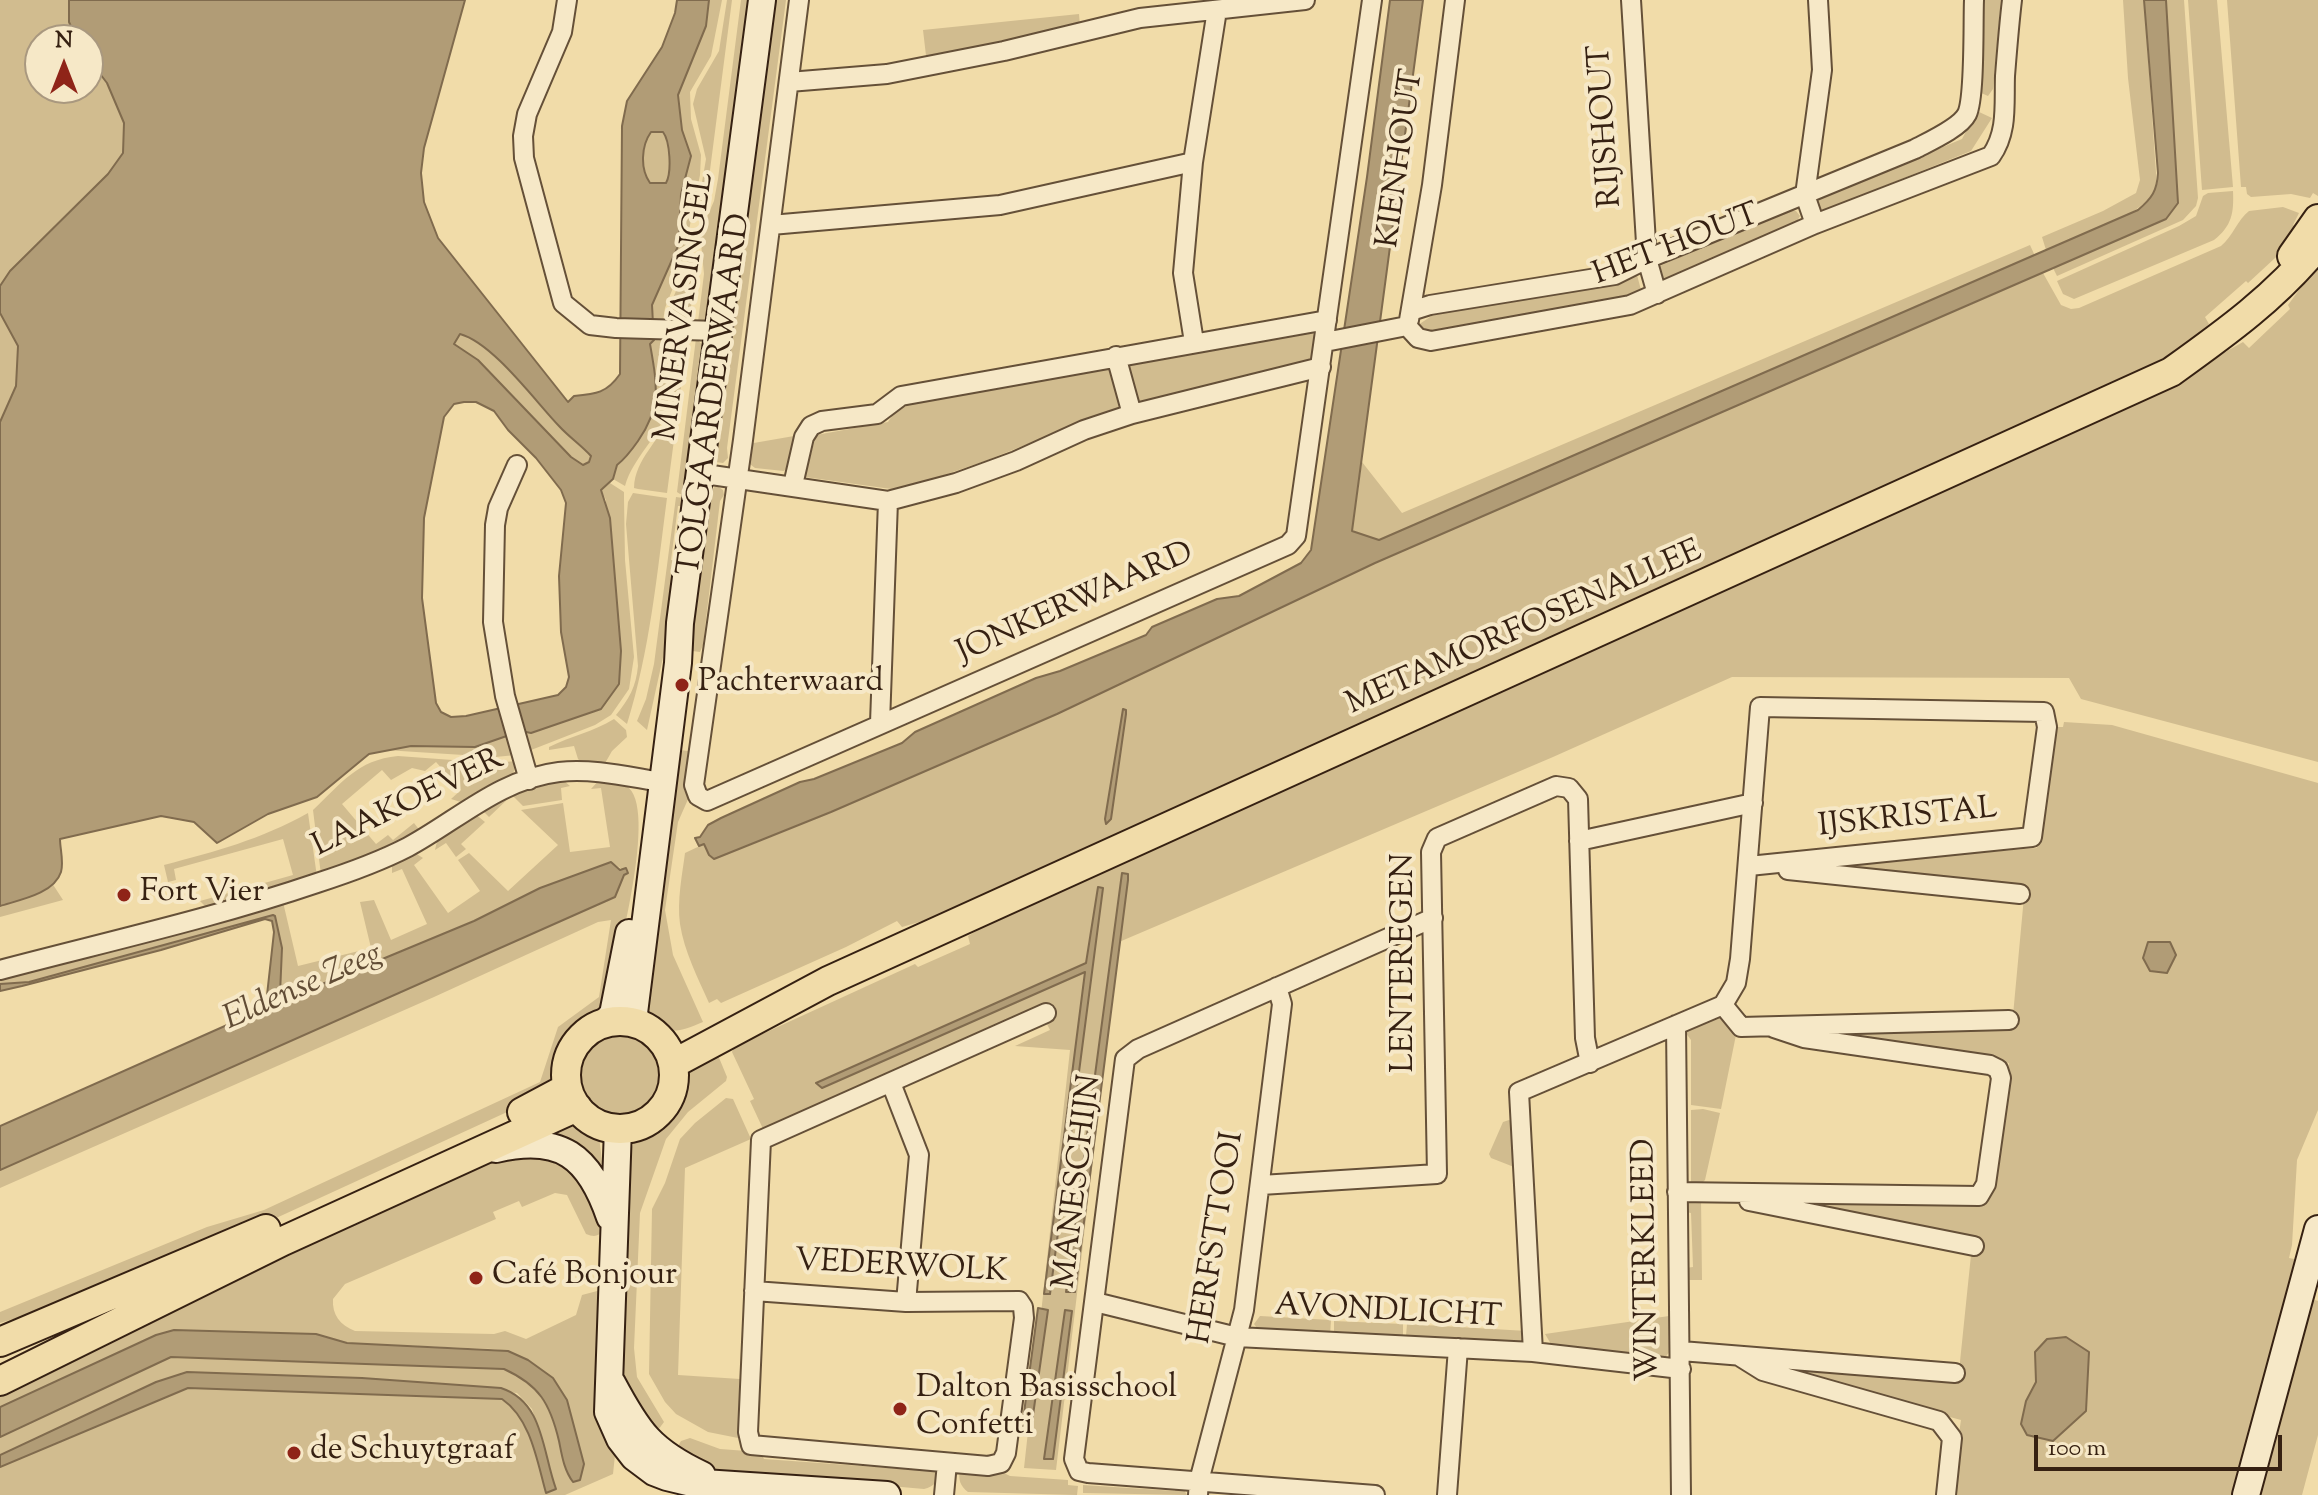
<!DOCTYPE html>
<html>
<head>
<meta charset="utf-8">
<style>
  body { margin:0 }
  #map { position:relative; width:2318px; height:1495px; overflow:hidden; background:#f1dca9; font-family:"Sorts Mill Goudy",serif }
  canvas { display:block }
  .north { position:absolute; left:24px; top:24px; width:80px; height:80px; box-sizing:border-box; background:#f6e8c7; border:2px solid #a9987f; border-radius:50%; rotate:0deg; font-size:22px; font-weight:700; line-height:32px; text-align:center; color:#362112 }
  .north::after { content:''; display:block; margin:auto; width:28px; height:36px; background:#8f2418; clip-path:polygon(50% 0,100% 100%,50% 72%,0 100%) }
  .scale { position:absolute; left:2034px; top:1435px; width:248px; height:36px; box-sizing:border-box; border:4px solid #362112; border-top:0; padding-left:10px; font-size:24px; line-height:28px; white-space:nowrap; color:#362112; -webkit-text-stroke:6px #f6e8c7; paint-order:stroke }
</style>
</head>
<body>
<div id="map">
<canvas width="2318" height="1495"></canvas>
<div class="north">N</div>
<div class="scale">100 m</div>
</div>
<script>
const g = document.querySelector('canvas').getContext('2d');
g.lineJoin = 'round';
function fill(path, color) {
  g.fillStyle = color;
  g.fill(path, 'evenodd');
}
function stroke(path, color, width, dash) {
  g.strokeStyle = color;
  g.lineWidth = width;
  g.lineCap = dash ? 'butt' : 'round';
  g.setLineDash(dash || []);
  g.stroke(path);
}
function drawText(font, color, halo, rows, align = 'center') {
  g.font = font + ' "Sorts Mill Goudy",serif';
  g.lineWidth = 8;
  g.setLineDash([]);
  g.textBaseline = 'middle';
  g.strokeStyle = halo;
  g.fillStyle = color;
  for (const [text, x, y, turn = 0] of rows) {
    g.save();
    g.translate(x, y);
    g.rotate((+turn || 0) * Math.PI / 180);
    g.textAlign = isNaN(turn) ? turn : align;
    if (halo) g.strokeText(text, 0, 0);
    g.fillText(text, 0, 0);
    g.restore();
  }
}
const green = new Path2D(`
  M 0,0 L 69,0 L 69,22 L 77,40 L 40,40 L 40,88 L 88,88 L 88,58 L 107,83 L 124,123 L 123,153 L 108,174 L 10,271 L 0,286 Z
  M 709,0 L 722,0 L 711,56 L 690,92 L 691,119 L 701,155 L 700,175 L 682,265 L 665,308 L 663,321 L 654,321 L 652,305 L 679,244 L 681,194 L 691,157 L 682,130 L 678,95 L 706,26 Z
  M 727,0 L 732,0 L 710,170 L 705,196 L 696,217 L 706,159 L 693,104 L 697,89 L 719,51 Z
  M 741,0 L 752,0 L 713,308 L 707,319 L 700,323 L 698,322 L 704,274 L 700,233 L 714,201 L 718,179 Z
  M 769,0 L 786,0 L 727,448 L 728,458 L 723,463 L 716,462 L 714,457 Z
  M 1984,0 L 2001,0 L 1993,89 L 1988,96 L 1979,92 L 1977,68 L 1982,67 Z
  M 2123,0 L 2144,0 L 2157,187 C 2140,220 2079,236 2046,250 L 2042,237 L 2103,211 L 2136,193 L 2140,180 L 2128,78 Z
  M 2166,0 L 2184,0 L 2198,198 L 2196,206 L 2183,220 L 2057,276 L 2053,268 L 2166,219 L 2178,203 Z
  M 2188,0 L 2217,0 L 2233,187 L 2202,190 Z
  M 2227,0 L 2318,0 L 2318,196 L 2313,193 L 2310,198 L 2291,194 L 2251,197 L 2247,194 L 2246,187 L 2241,187 Z
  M 1079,14 L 1080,26 L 927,64 L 923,30 Z
  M 1977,111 L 1992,118 L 1971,151 L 1822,211 L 1816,200 L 1962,139 Z
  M 651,132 L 663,132 C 670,140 672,172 666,183 L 650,183 C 640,170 641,146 651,132 Z
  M 2233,191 C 2234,213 2232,226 2214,240 L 2074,299 L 2063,294 L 2057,281 L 2179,226 L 2196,216 L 2203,196 L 2208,193 Z
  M 2283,207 L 2299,213 L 2293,225 L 2299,229 L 2287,247 L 2248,283 L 2246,281 L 2205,317 L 2209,324 L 2171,359 L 960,910 L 902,927 L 897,921 L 846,947 L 721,1003 L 717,999 L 709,1003 C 698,978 684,951 680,924 C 677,900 682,876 685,853 L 704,844 L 831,812 L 1057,714 L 1375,563 L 2043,273 L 2061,305 L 2071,309 L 2079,308 L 2221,246 C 2233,236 2238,219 2249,211 Z
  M 1788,210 L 1796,211 L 1800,216 L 1796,223 L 1666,278 L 1657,277 L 1660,266 Z
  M 690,242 L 695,274 L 689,323 L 667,322 L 668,310 L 686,267 Z
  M 2030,245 L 2035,256 L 1379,540 L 1352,532 L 1362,462 L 1402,513 Z
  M 2318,264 L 2318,762 L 2081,699 L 2069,678 L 1732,677 L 1553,757 L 1119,942 L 1056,1470 L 1024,1468 L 1070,1050 L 1015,1046 L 1050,1030 L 1045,1020 L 764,1131 L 750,1101 L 754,1099 L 732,1052 L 734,1047 L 915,964 L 918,967 L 970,944 L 968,936 L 1017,906 L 2174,381 L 2243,342 L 2249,348 L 2290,309 L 2288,305 Z
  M 1637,275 L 1641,290 L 1614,299 L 1431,333 L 1415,327 L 1436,313 L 1619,284 Z
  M 0,313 L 18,346 L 16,386 L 0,422 Z
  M 1311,331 L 1319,341 L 1313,363 L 1136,402 L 1128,366 L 1133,363 Z
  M 460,333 C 496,345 532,397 558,425 C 568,436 580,445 591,456 L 589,462 L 583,466 L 571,457 L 478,360 L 454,344 Z
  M 655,333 L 662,333 C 663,357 672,385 667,408 C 660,437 633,457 625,486 L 613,479 L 617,465 L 657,380 L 650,344 Z
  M 667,333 L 688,334 L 667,493 L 638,489 L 634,488 C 635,458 660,442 669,415 C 678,390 669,359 667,333 Z
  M 696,338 L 705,348 L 688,493 L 680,494 L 677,492 Z
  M 1112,367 L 1124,404 L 1120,407 L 985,461 L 909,487 L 891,489 L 805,477 L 816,435 L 888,422 L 901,402 Z
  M 794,436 L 790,464 L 784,471 L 755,468 L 746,461 L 748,444 Z
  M 610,483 L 624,492 L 624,499 L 625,560 L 634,657 L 629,689 L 611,715 L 595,725 L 526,752 L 522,731 L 531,733 L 601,709 L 606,500 L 601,490 Z
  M 716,485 L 723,490 L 724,495 L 720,501 L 703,645 L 700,652 L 685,650 L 710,493 Z
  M 633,493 L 667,498 C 657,574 650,651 627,724 L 616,715 C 629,699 636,687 638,666 L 626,524 L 628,502 Z
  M 676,497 L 683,498 L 682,506 L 678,506 L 671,560 L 679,561 L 671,621 L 647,730 L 637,721 L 646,699 L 654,664 Z
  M 614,719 L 626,730 L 627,737 L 612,751 L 604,765 L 584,765 L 578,759 L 574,746 L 549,750 L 549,747 C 571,736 593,732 614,719 Z
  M 2064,722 L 2112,725 L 2318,783 L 2318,1110 L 2297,1160 L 2292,1245 L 2289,1258 L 2299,1260 L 2237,1495 L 1950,1495 L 1961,1420 L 1773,1369 L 1772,1365 L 1958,1381 L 1971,1255 L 1976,1255 L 1979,1240 L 1774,1199 L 1985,1203 L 1990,1197 L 2009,1063 L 1814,1035 L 1807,1031 L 2012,1026 L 2025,886 L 1829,870 L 1829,865 L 2037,848 L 2052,732 L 2057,732 L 2058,727 L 2063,727 Z
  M 510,735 L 516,755 L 495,757 L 385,750 L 411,746 L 475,747 Z
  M 671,749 L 688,751 L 684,790 L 689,797 L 678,822 L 665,910 L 673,955 L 703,1022 C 677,1033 664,1037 646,1012 Z
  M 398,756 L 493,763 L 517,761 L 512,777 L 464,803 L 451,799 L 461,790 L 436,762 L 425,771 L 412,768 L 391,780 L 382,770 L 342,804 L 376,844 L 388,835 L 393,840 L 414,823 L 421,832 L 403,843 L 321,875 L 313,810 C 342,783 357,760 398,756 Z
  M 600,779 C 609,781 623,781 629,788 C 658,816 613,973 605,1013 C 593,1020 582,1028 573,1038 C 558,1057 563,1077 542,1096 L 274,1219 L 56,1306 L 0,1323 L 0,1312 L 207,1227 L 264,1210 L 540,1082 L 558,1027 L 599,997 L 611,920 L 598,922 L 434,997 L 0,1188 L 0,1170 L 615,897 L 624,875 L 628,873 L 611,862 L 540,888 L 474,921 L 285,999 L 280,994 L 273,915 L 29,982 L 0,984 L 0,974 L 18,970 L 32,971 L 227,920 L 240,912 L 283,902 L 298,966 L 371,948 L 360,902 L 374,900 L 391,940 L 427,924 L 402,869 L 392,873 L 392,865 L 415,853 L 423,858 L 414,865 L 448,913 L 480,891 L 458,860 L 469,853 L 508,891 L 558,845 L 521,810 L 563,803 L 570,852 L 610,847 L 601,788 L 591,789 Z
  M 554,780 L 563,780 L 570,786 L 561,788 L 562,800 L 523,806 L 512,795 L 489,817 L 481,809 L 502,796 Z
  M 308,813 L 317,877 L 210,911 L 200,901 L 293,875 L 283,839 L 174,869 L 176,880 L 168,882 L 164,865 C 217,851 259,840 308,813 Z
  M 474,813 L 485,822 L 461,844 L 466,849 L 456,857 L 446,843 L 435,850 L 438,837 Z
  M 52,883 L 63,900 L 0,917 L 0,906 L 41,892 Z
  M 1719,1015 L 1737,1030 L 1721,1109 L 1691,1105 L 1691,1040 L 1685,1032 L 1689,1027 Z
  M580 1073a41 41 0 1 1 82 0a41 41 0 1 1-82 0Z
  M 715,1048 L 727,1077 L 726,1081 L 688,1112 L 666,1139 L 640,1213 L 634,1348 L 637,1377 L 664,1422 L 655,1434 L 624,1384 L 621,1370 L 622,1257 L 632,1147 C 638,1131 656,1129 666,1117 C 675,1105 679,1089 682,1074 Z
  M 726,1098 L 733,1099 L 751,1139 L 685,1168 L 678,1375 L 740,1379 L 738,1438 L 708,1432 L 676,1414 L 665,1402 L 649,1374 L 652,1209 L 665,1183 L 680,1139 L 695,1123 Z
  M 1703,1109 L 1720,1113 L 1705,1180 L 1700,1185 L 1691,1184 L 1691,1110 Z
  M 1509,1120 L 1513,1122 L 1514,1167 L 1491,1158 L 1489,1154 L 1503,1122 Z
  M 578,1121 L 590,1127 L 599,1136 L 605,1187 L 548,1140 L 549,1125 Z
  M 536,1150 L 579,1169 L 604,1230 C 598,1237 594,1237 586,1234 L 567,1195 L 555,1193 L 522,1207 L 519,1201 L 493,1212 L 496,1219 L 345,1284 L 333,1299 C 332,1315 340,1325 355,1331 L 494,1334 L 505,1331 L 526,1339 L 576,1315 L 582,1295 L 601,1290 L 604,1428 L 615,1455 L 613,1474 L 565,1495 L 0,1495 L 0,1467 L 188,1388 L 502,1399 C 531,1419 537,1460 546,1493 L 556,1489 L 532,1409 L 517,1393 L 362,1378 L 187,1372 L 156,1382 L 0,1455 L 0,1437 L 171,1357 L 189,1357 L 504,1369 C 539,1386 549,1403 559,1441 C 562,1456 564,1470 573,1482 L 580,1480 L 528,1360 L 508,1351 L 493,1349 L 347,1343 L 316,1334 L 174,1330 L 156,1335 L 0,1407 L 0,1389 L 284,1247 L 499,1156 Z
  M 1701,1198 L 1702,1280 L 1684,1280 L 1685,1268 L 1693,1267 L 1691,1213 L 1685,1212 L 1689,1202 Z
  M 2315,1300 L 2318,1301 L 2318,1435 L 2302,1495 L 2256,1495 L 2307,1306 Z
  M 1260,1316 L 1331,1320 L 1330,1337 L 1318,1336 L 1317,1332 L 1269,1329 L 1260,1332 L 1254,1324 Z
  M 1669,1316 L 1670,1351 L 1664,1359 L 1551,1344 L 1545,1334 Z
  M 1334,1321 L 1403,1324 L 1403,1340 L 1392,1340 L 1391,1335 L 1334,1331 Z
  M 1407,1324 L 1527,1331 L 1526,1340 L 1520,1346 C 1502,1338 1478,1338 1460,1344 L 1459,1339 L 1406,1336 Z
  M 690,1438 L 720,1449 L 760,1452 L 764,1459 L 918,1470 L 924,1464 L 938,1470 C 940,1480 934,1487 924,1489 L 711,1470 L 674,1453 L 681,1441 Z
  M 960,1470 L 1000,1471 L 1010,1476 L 1068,1480 L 1068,1485 L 1078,1486 L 1077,1495 L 968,1492 C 960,1486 958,1479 960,1470 Z
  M 1083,1485 L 1175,1491 L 1176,1485 L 1182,1486 L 1187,1495 L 1083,1493 Z`);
const water = new Path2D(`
  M 69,0 L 465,0 L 424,148 L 421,173 L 424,202 L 438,238 L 568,402 L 574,396 C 596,394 607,393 620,374 L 622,126 L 627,101 L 662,47 L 675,13 L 677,0 L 709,0 L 706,26 L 678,95 L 682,130 L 691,156 L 681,194 L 679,244 L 652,305 L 654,340 L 650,344 C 657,384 662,407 638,441 C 631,451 626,458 617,465 L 613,479 L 601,490 L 610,518 L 621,651 L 619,684 L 601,709 L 531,733 L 521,731 L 475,747 L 411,746 L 369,754 L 317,797 L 268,814 L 217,843 L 194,822 L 161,816 L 60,839 C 60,849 64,862 61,872 C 54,894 19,900 0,906 L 0,422 L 16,386 L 18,346 L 0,313 L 0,286 L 10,271 L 108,174 L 123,153 L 124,123 L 107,83 L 88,58 L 88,40 L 77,40 L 69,22 ZM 651,132 L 663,132 C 670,141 672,172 666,183 L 650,183 C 640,169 641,146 651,132 ZM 460,334 C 493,343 535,401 559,426 C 569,437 581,445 591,456 L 589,462 L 583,465 L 571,457 L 478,360 L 454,344 ZM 464,402 L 476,402 L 494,411 L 508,430 L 536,458 L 561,490 L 566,503 L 559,576 L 561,632 L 569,677 L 566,687 L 558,695 L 466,716 L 451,717 L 441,712 L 436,703 L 422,598 L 424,518 L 444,417 L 454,404 Z
  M 1390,0 L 1423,0 L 1352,531 L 1379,540 L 2138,210 C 2152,198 2157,191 2158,173 L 2144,0 L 2166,0 L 2178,203 L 2166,219 L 1375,563 L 1057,714 L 831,812 L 714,859 L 709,855 L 704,844 L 699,846 L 695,838 L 700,837 L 708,825 L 721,818 L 800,782 L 814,779 L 902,743 L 915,732 L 1036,678 L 1060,671 L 1146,635 L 1152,627 L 1217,599 L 1239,596 L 1301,563 L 1311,550 L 1367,177 Z
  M 1123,709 L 1126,710 L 1126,714 L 1111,819 L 1106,824 L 1105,819 Z
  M 611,862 L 620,870 L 626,868 L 628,873 L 624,875 L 615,897 L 0,1170 L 0,1126 L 263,1009 L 266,1004 L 274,932 L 272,921 L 265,919 L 161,950 L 22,986 L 0,991 L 0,984 L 29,982 L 273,915 L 275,916 L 282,948 L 280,994 L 286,999 L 474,921 L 540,888 Z
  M 1122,873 L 1128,874 L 1128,880 L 1075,1292 L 1066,1292 Z
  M 1098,887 L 1103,888 L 1050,1294 L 1044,1294 L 1085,972 L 822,1088 L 816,1083 L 1086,963 Z
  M 2148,942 L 2170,942 L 2176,955 L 2167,973 L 2150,971 L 2143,958 Z
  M 1038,1308 L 1048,1310 L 1030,1436 L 1025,1435 L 1022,1428 Z
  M 1065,1310 L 1072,1311 L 1053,1459 L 1044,1459 Z
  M 174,1330 L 316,1334 L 347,1343 L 508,1351 L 528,1360 L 553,1378 L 567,1400 L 584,1464 L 580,1480 L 573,1482 C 564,1470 562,1456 559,1441 C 550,1403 539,1385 504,1369 L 171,1357 L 0,1437 L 0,1407 L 156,1335 Z
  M 2066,1337 L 2089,1352 L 2086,1411 L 2053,1441 L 2027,1435 L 2021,1424 L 2026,1401 L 2036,1382 L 2035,1352 L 2047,1339 Z
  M 187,1372 L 362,1378 L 501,1388 C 544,1402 542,1451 556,1489 L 546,1493 C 537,1461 531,1419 502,1399 L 188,1388 L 0,1467 L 0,1455 L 156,1382 Z`);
const street = new Path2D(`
  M 567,0 L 562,32 L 527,114 L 523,136 L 524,158 L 563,303 L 590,325 L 616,328 L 718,331
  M 799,0 L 743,440 L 694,785 L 698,796 L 707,801 L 1288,545 L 1296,536 L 1372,0
  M 1631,0 L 1647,259 L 1657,294
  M 789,82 L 887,74 L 1004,51 L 1140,18 L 1305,0
  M 1815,224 L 1805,195 L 1822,70 L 1818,0
  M 771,225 L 1000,205 L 1193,162
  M 1411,311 L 1430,305 L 1615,275 L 1647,259 L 1915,149 C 1928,142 1960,128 1967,114 C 1975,97 1973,23 1974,0
  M 1409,320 L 1432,185 L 1455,0
  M 1407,326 L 1418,338 L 1431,341 L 1630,305 L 1815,224 L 1991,156 C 2008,132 2004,105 2005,76 C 2007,51 2009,25 2012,0
  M 1194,342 L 1183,273 L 1193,162 L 1217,10
  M 1325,342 L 1407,326
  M 1116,356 L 1132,414
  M 517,465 L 498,508 L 495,525 L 493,622 L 505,696 L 529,780
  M 698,473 L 888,501 L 956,483 L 1016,461 L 1084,430 L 1132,414 L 1321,367
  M 793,485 L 804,437 L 811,426 L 822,421 L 877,414 L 901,396 L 1327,320
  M 880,723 L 888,501
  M 1579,841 L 1753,803
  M 1788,870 L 2020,894
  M 0,970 C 106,942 214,918 317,883 C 348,873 379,862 408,847 C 458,820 500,779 559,772 C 593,768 629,777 662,782
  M 1723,1005 L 1741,1027 L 2009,1020
  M 1676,1025 L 1681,1495
  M 891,1083 L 919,1155 L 906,1302
  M 1261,1185 L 1437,1174 L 1431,852 L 1437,838 L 1556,786 L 1569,788 L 1578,799 L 1585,1038 L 1590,1063
  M 1677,1192 L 1979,1196 L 1986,1184 L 2001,1078 L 1998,1069 L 1990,1065 L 1804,1038 L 1774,1028
  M 1749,1201 L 1974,1246
  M 754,1291 L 906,1302 L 1019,1301 L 1023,1307 L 1024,1318 L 1006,1453 L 1001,1463 L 988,1466 L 751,1445 L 748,1432 L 761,1140 L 1046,1013
  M 1095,1302 L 1237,1337 L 1533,1352 L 1681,1369
  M 1681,1351 L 1955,1373
  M 1533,1352 L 1519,1092 L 1723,1005 L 1736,983 L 1740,959 L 1760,707 L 2044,712 L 2047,727 L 2032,837 L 1749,866
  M 1739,1356 L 1763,1371 L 1939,1421 L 1952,1438 L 1946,1495
  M 944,1495 L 947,1463
  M 1198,1495 L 1199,1481 L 1244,1310 L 1282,1004 L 1277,987
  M 1375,1495 L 1088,1473 L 1079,1471 L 1074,1459 L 1125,1059 L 1138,1049 L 1433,918
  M 1447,1495 L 1458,1348`);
const secondary = new Path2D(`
  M 605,1023 L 613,1014 L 629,933
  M 637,1024 L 634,1013 L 678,663 L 680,623 L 762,0
  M 618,1128 L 608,1412 L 620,1439 L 634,1457 L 654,1472 L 667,1477 L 688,1482 L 887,1495
  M 496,1149 C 561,1134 589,1156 610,1217
  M 612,1383 C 638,1432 651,1451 702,1475
  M 2246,1495 L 2318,1229`);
const primary = new Path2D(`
  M 2292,256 L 2318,219
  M566 1075a54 54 0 1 1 108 0a54 54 0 1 1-108 0Z
  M 673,1064 L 828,981 L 2171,372 C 2224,334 2276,297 2318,245
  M 522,1112 L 567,1088
  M 0,1342 L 266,1229
  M 0,1381 L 283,1241 L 577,1107`);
const markers = [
  [682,685,8,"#8f2418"],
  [124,895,8,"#8f2418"],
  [476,1278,8,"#8f2418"],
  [900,1409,8,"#8f2418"],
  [294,1453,8,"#8f2418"]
];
const streetNames = [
  ["RIJSHOUT",1608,126,-94],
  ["KIENHOUT",1403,159,-82],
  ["HET HOUT",1677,247,-21],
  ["MINERVASINGEL",687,307,-82],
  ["TOLGAARDERWAARD",717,395,-82],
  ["JONKERWAARD",1076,605,-24],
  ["METAMORFOSENALLEE",1525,630,-24],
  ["LAAKOEVER",409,805,-26],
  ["IJSKRISTAL",1908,820,-6],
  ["LENTEREGEN",1407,963,-90],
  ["MANESCHIJN",1080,1182,-83],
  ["HERFSTTOOI",1219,1238,-81],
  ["WINTERKLEED",1649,1260,-91],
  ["VEDERWOLK",901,1269,3],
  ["AVONDLICHT",1388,1314,3]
];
const poiNames = [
  ["Pachterwaard",698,685],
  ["Fort Vier",140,895],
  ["Café Bonjour",492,1278],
  ["Dalton Basisschool",916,1391],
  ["Confetti",916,1428],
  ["de Schuytgraaf",310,1453]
];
const waterNames = [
  ["Eldense Zeeg",304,989,-24]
];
fill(green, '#d1bc8f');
fill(water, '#b19c76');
stroke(water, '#806b4e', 2);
stroke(street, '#655038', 22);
stroke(secondary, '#362112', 30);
stroke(primary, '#362112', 32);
stroke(street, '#f6e8c7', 18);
stroke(secondary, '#f6e8c7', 26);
stroke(primary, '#f1dca9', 28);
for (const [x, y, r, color] of markers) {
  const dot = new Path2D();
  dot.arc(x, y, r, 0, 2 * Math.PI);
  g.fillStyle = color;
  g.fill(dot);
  stroke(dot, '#f6e8c7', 3);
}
drawText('32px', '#362112', '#f6e8c7', streetNames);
drawText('32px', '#362112', '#f6e8c7', poiNames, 'left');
drawText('italic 34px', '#614c35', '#f6e8c7', waterNames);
</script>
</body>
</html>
